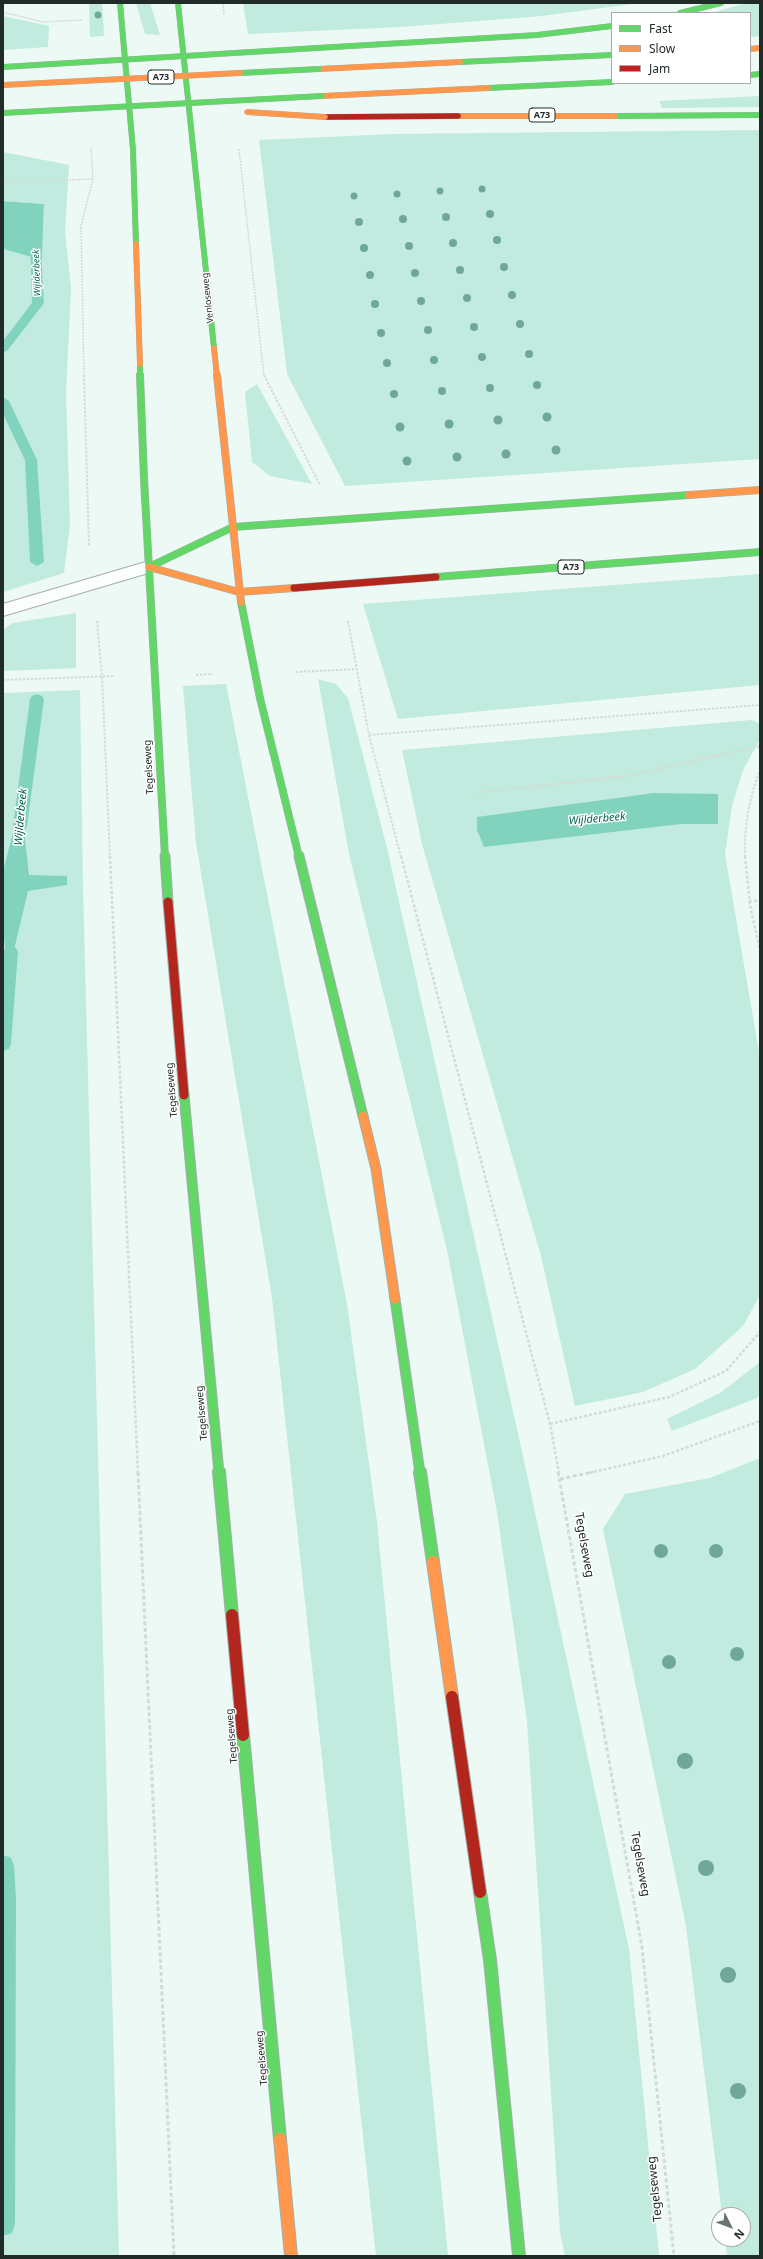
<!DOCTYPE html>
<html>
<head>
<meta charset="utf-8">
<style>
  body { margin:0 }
  #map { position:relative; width:763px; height:2259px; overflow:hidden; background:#ecf9f5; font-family:"Noto Sans",sans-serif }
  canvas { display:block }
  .frame { position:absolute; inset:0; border:4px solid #212c28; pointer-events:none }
  .legend { position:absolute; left:611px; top:12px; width:140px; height:72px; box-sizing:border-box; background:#fff; border:1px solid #a6aba9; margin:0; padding:5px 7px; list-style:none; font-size:12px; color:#212c28 }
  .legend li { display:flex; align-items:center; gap:8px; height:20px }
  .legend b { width:20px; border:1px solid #a6aba9 }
  .north { position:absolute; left:711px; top:2207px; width:40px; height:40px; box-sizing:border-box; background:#fff; border:1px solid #a6aba9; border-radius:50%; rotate:132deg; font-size:11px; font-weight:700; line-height:16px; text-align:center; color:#212c28 }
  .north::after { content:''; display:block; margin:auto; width:14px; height:18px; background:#687470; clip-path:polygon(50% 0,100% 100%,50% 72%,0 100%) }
</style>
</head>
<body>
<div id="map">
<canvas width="763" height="2259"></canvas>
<div class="frame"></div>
<ul class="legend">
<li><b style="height:5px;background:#63d668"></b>Fast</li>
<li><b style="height:5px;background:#ff974d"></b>Slow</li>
<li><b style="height:5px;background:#b3261e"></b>Jam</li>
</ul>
<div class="north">N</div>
</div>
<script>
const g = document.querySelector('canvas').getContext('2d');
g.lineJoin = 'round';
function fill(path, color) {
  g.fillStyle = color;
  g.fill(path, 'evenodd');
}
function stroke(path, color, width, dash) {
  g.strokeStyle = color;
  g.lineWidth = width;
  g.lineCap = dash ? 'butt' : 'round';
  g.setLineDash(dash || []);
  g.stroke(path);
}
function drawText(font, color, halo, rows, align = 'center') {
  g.font = font + ' "Noto Sans",sans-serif';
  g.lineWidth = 3;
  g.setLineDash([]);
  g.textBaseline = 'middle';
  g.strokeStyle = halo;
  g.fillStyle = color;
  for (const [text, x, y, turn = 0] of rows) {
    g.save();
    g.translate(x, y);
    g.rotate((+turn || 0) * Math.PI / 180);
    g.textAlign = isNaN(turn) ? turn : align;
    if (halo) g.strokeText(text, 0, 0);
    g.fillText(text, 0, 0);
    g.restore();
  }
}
const green = new Path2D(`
  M 89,3 L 102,3 L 104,36 L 90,37 Z
  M 136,3 L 150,3 L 160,35 L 145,34 Z
  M 243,3 L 640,3 L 542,16 L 401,27 L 248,34 Z
  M 746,3 L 760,3 L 760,36 L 750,37 L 750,13 L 712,13 Z
  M 3,16 L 49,26 L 48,47 L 3,50 Z
  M 760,96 L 760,107 L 662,108 L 659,101 Z
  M 760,130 L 760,459 L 345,486 L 287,374 L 259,140 L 393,134 Z
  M 3,152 L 69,165 L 65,231 L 71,288 L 66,392 L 70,525 L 64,573 L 3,592 L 3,249 L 42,260 L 44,204 L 3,201 Z
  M 257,384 L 312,484 L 270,476 L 252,462 L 245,392 Z
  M 760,574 L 760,685 L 398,719 L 363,604 Z
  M 76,613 L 76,668 L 3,671 L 3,630 L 13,623 Z
  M 318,679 L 336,684 L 348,698 L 387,848 L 521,1447 L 629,1949 L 659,2256 L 565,2256 L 560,2232 L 527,1721 L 497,1512 L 447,1250 L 349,854 Z
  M 226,684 L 347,1304 L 377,1522 L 448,2256 L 376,2256 L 272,1298 L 196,843 L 183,686 Z
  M 80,690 L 83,888 L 119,2256 L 3,2256 L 3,693 Z
  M 752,720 L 760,724 L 760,739 L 743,770 L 732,806 L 725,854 L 760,1058 L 760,1295 L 743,1326 L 695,1369 L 643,1392 L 575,1406 L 541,1256 L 422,844 L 402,750 Z
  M 760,1362 L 760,1394 L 757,1398 L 672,1431 L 667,1419 L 720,1393 Z
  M 760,1458 L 760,2256 L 727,2256 L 725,2239 L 743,2239 L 743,2215 L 722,2215 L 686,1926 L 603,1529 L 625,1494 L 710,1478 Z`);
const water = new Path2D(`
  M 3,201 L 44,204 L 42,260 L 3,249 Z
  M 654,793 L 718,794 L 718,824 L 681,824 L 484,847 L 477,830 L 477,817 Z
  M 21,803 L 29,875 L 67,876 L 67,885 L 28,891 L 8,975 L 3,928 L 3,871 Z`);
const stream = new Path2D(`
  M 35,233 L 40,236 L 44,303 L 7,351 L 3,352 L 3,341 L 32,303 L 30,236 Z
  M 3,397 L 9,401 L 37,460 L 44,562 L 37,566 L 30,562 L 25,460 L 3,414 Z
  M 37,694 L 42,696 L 44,699 L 27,826 L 25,830 L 20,831 L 15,830 L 13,826 L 30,699 L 32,696 Z
  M 10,946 L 16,948 L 18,952 L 11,1044 L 9,1049 L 3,1051 L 3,950 Z
  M 3,1855 L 11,1858 L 14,1866 L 16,1899 L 15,2224 L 12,2233 L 3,2236 Z`);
const pathFar3 = new Path2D(`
  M 223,3 L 224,14
  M 3,12 L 43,22 L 82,20
  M 239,149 L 264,376
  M 3,183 L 93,179
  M 84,376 L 81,226 L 93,179 L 91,147`);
const pathFar2 = new Path2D(`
  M 84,375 L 89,546
  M 264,375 L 320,485
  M 97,621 L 102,676 L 110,857
  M 348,621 L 369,735 L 401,857
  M 296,672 L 356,669
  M 196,675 L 213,674
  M 3,680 L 115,676
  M 369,735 L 760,705
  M 477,793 L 627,776 L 760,746
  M 745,857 C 744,826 749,799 760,770`);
const pathFar1 = new Path2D(`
  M 110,856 L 138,1473
  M 401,856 L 550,1424 L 559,1473
  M 745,856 L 750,905 L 760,950
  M 749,901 L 760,901
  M 550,1424 L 669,1397 L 726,1371 L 760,1332
  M 589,1473 L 663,1456 L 760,1421`);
const path = new Path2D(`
  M 138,1472 L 174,2256
  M 558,1472 L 642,1947 L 674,2256
  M 560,1479 L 593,1472`);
const lane = new Path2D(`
  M 149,561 L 155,563 L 158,567 L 155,571 L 3,616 L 3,604 Z`);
const fastFar3 = new Path2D(`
  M 120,3 L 133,150 L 136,244
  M 178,3 L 214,348
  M 680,13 L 721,3
  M 317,48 L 537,35 L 612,26
  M 460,62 L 612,55
  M 750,75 L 760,74
  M 488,88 L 612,82
  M 615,116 L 760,115
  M 140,364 L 140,376`);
const fastFar2 = new Path2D(`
  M 140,375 L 144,479 L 165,857
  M 149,567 L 233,527 L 689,495
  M 436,577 L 760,552
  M 241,602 L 260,698 L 299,857`);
const fastFar1 = new Path2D(`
  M 165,856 L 168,902
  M 299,856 L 363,1116
  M 184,1095 L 219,1473
  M 395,1299 L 420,1473`);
const fast = new Path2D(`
  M 219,1472 L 232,1615
  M 420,1472 L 433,1562
  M 243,1735 L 280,2139
  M 480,1892 L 490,1960 L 519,2256`);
const slowFar3 = new Path2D(`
  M 750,49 L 760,48
  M 319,69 L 460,62
  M 322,96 L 488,88
  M 458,116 L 615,116
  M 136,244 L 140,364
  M 214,348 L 217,376`);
const slowFar2 = new Path2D(`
  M 217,375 L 241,602
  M 689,495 L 760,490
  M 149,567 L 239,592 L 294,588`);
const slowFar1 = new Path2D(`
  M 363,1116 L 376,1169 L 395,1299`);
const slow = new Path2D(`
  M 433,1562 L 452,1697
  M 280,2139 L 291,2256`);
const jamFar3 = new Path2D(`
  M 325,117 L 458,116`);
const jamFar2 = new Path2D(`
  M 294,588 L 436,577`);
const jamFar1 = new Path2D(`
  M 168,902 L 184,1095`);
const jam = new Path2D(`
  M 232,1615 L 243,1735
  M 452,1697 L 480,1892`);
const fastBridge = new Path2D(`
  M 3,67 L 317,48
  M 240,73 L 319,69
  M 3,113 L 322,96`);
const slowBridge = new Path2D(`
  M 3,85 L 240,73
  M 247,112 L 325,117`);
const trees = [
  [98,15,3.5],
  [482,189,3.5],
  [440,191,3.5],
  [397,194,3.5],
  [354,196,3.5],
  [490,214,4],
  [446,217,4],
  [403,219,4],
  [359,222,4],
  [497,240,4],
  [453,243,4],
  [409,246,4],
  [364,248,4],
  [504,267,4],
  [460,270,4],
  [415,273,4],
  [370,275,4],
  [512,295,4],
  [467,298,4],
  [421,301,4],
  [375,304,4],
  [520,324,4],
  [474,327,4],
  [428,330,4],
  [381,333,4],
  [529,354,4],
  [482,357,4],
  [434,360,4],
  [387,363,4],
  [537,385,4],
  [490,388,4],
  [442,391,4],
  [394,394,4],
  [547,417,4.5],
  [498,420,4.5],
  [449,424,4.5],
  [400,427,4.5],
  [556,450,4.5],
  [506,454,4.5],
  [457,457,4.5],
  [407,461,4.5],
  [661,1551,7],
  [716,1551,7],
  [737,1654,7],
  [669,1662,7],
  [685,1761,8],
  [706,1868,8],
  [728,1975,8],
  [738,2091,8]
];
const shields = [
  [161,77,26],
  [542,115,26],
  [571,567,26]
];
const shieldNames = [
  ["A73",161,77],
  ["A73",542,115],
  ["A73",571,567]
];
const farWaternames = [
  ["Wijlderbeek",37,273,-92]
];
const farStreetnames = [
  ["Venloseweg",208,298,-96]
];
const streetNames = [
  ["Tegelseweg",149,767,-93],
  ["Tegelseweg",172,1090,-95],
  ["Tegelseweg",202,1413,-95],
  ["Tegelseweg",232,1736,-95],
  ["Tegelseweg",262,2058,-95]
];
const waterNames = [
  ["Wijlderbeek",21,817,-85],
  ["Wijlderbeek",597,819,-5]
];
const nearStreetnames = [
  ["Tegelseweg",584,1545,80],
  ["Tegelseweg",640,1864,80],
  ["Tegelseweg",655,2189,-96]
];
fill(green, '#c1ebde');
fill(water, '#82d3be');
fill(stream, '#82d3be');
stroke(lane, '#a3afab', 2);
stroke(fastFar3, '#a3afab', 6);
stroke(fastFar2, '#a3afab', 8);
stroke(fastFar1, '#a3afab', 11);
stroke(fast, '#a3afab', 14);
stroke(slowFar3, '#a3afab', 6);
stroke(slowFar2, '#a3afab', 8);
stroke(slowFar1, '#a3afab', 11);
stroke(slow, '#a3afab', 14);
stroke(jamFar3, '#a3afab', 6);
stroke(jamFar2, '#a3afab', 8);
stroke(jamFar1, '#a3afab', 11);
stroke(jam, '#a3afab', 14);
stroke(pathFar3, '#d5dad8', 1.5, [2, 1]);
stroke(pathFar2, '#d5dad8', 2, [2.5, 1.5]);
stroke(pathFar1, '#d5dad8', 2.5, [3, 2]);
stroke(path, '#d5dad8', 3, [4, 2.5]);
fill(lane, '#fcfefe');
stroke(fastFar3, '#63d668', 5.5);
stroke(fastFar2, '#63d668', 7);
stroke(fastFar1, '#63d668', 9);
stroke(fast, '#63d668', 12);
stroke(slowFar3, '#ff974d', 5.5);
stroke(slowFar2, '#ff974d', 7);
stroke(slowFar1, '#ff974d', 9);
stroke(slow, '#ff974d', 12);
stroke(jamFar3, '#b3261e', 5.5);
stroke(jamFar2, '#b3261e', 7);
stroke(jamFar1, '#b3261e', 9);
stroke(jam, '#b3261e', 12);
stroke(fastBridge, '#a3afab', 6, []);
stroke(slowBridge, '#a3afab', 6, []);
stroke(fastBridge, '#63d668', 5.5);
stroke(slowBridge, '#ff974d', 5.5);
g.fillStyle = '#6fa89b';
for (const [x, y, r] of trees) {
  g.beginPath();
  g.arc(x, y, r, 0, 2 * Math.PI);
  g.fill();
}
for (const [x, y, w] of shields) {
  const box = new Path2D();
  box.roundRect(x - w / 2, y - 7, w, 14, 3);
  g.fillStyle = '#fff';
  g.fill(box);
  stroke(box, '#212c28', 1);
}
drawText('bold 9px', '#212c28', null, shieldNames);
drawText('italic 9px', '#056351', '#fff', farWaternames);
drawText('9px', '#212c28', '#fff', farStreetnames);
drawText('10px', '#212c28', '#fff', streetNames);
drawText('italic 11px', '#056351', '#fff', waterNames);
drawText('12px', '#212c28', '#fff', nearStreetnames);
</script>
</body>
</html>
